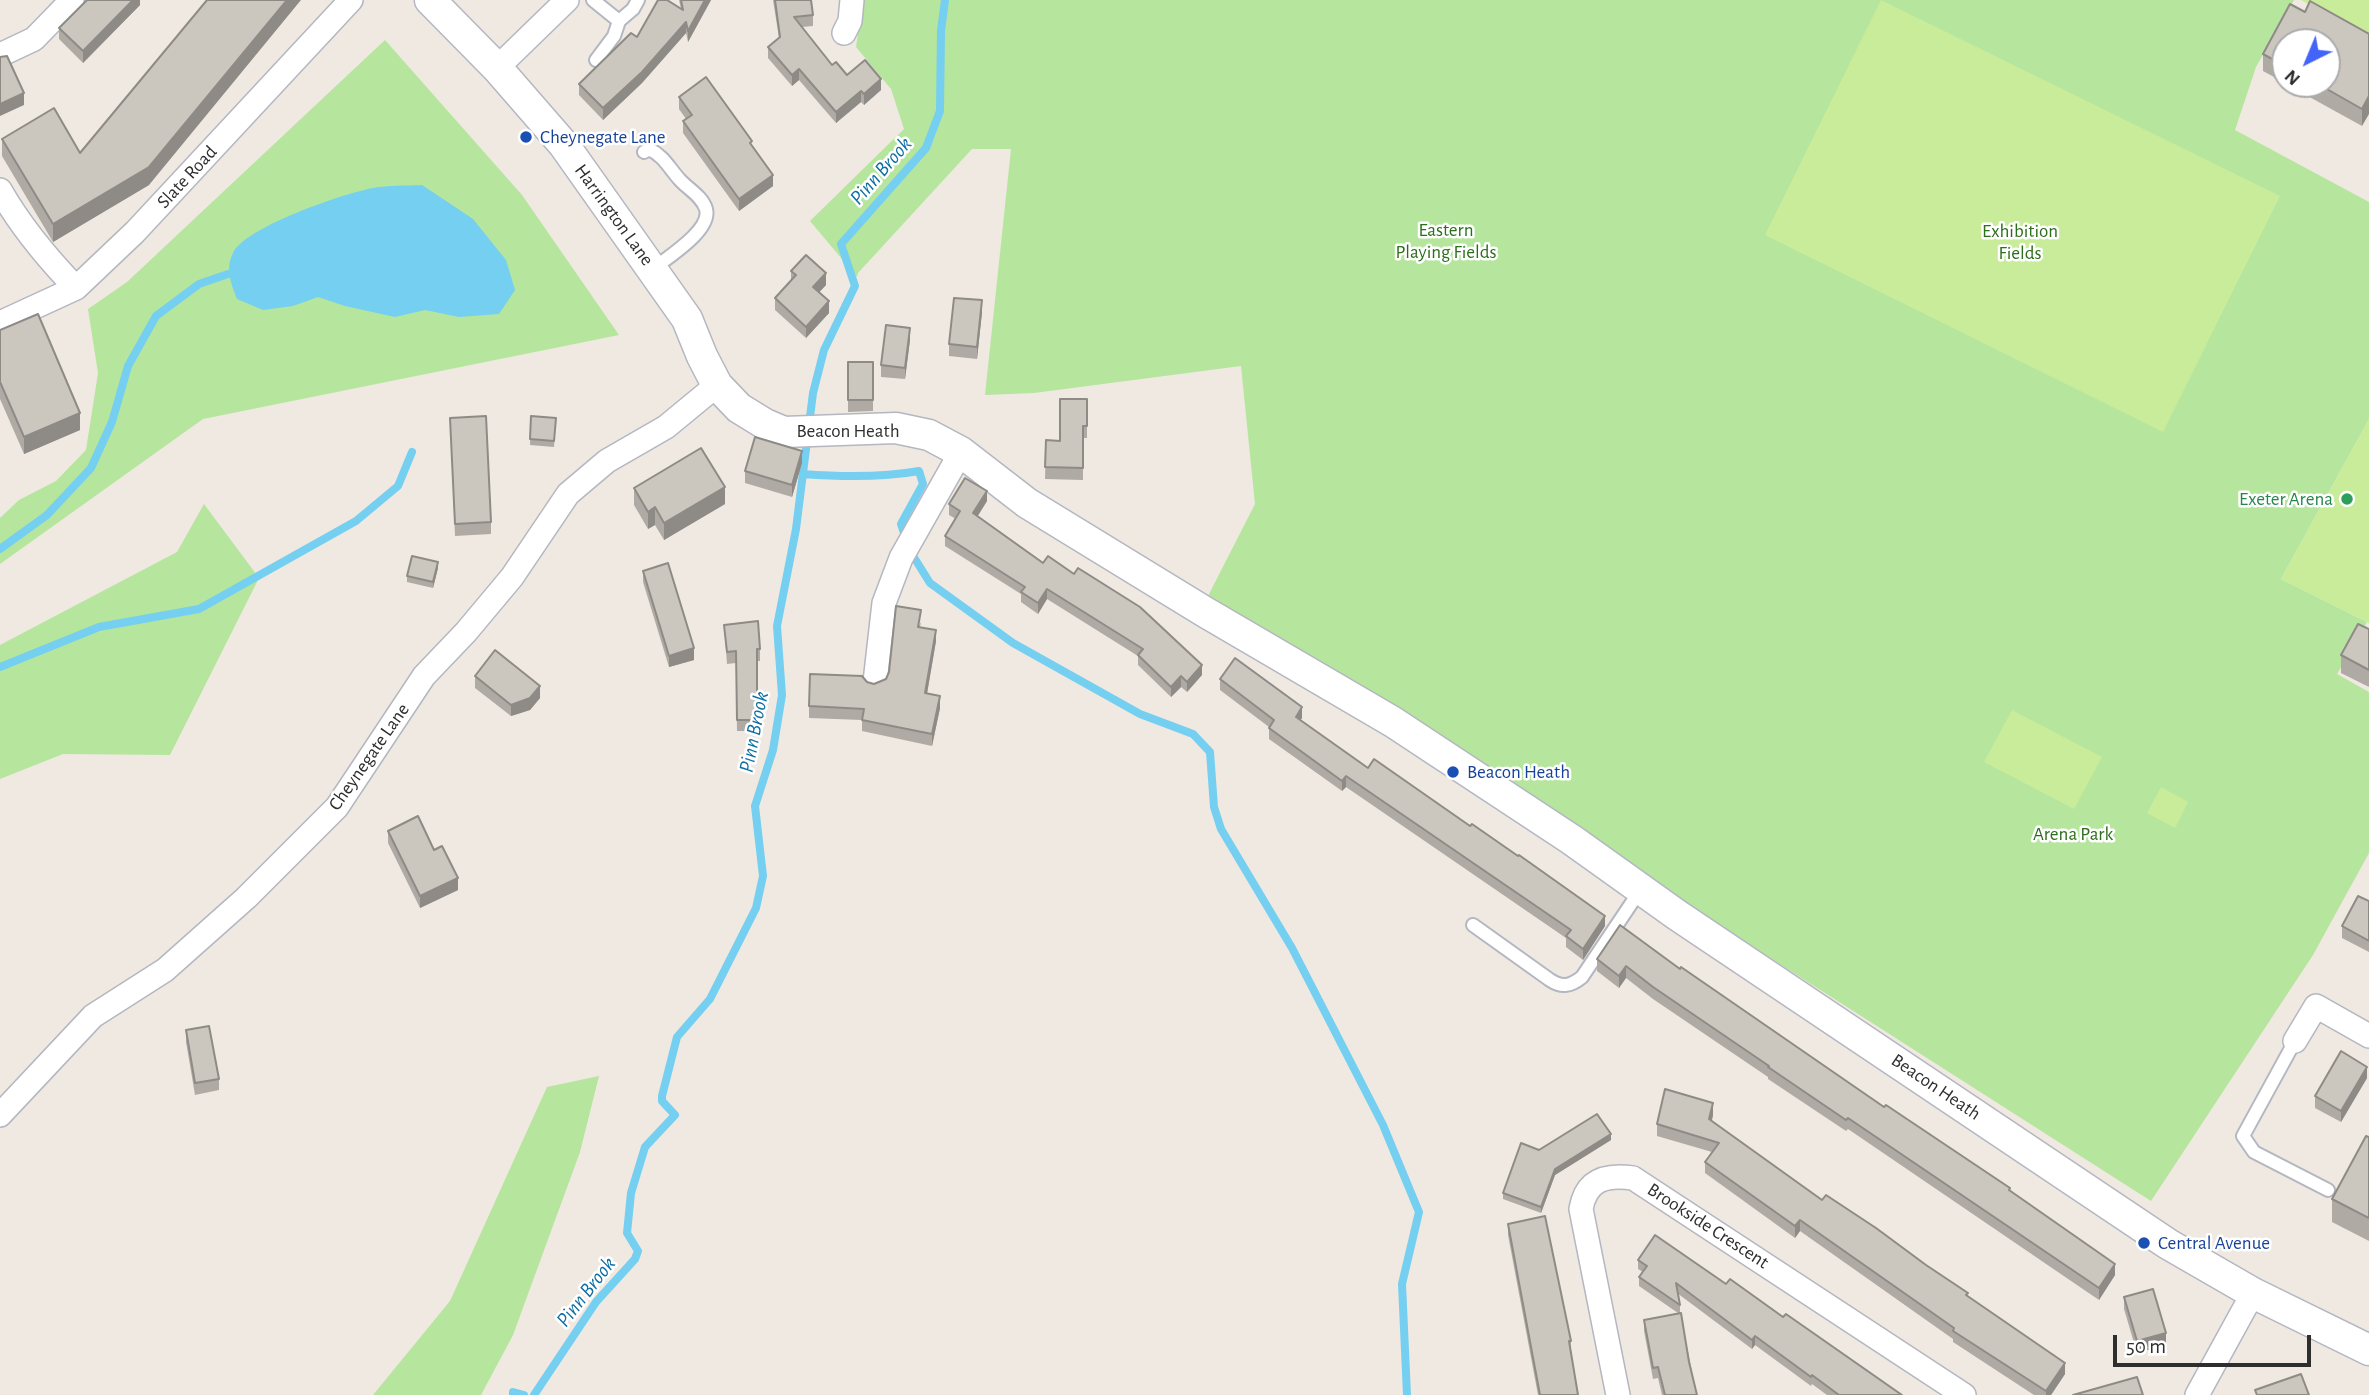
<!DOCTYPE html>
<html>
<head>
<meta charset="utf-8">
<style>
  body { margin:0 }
  #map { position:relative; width:2369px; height:1395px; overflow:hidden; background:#efe9e1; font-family:"Alegreya Sans",sans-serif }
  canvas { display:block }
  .north { position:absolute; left:2271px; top:28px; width:70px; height:70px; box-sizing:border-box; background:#fff; border:2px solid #ababab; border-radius:50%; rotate:223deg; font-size:19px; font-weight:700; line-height:28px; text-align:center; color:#2e2e2e }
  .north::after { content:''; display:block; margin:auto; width:24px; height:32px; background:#4264fb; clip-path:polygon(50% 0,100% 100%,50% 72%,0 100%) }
  .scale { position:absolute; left:2113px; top:1335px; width:198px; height:32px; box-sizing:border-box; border:4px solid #2e2e2e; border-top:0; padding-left:9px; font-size:21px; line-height:24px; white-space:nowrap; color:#2e2e2e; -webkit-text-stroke:5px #fff; paint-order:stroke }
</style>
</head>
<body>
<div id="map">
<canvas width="2369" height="1395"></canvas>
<div class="north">N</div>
<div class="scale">50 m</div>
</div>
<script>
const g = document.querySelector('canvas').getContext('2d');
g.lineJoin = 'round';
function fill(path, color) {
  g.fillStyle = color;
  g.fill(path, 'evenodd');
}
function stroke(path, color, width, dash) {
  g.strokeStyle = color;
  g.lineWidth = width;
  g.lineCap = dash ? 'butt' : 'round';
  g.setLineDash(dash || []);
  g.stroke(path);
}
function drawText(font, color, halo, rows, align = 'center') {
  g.font = font + ' "Alegreya Sans",sans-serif';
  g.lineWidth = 5;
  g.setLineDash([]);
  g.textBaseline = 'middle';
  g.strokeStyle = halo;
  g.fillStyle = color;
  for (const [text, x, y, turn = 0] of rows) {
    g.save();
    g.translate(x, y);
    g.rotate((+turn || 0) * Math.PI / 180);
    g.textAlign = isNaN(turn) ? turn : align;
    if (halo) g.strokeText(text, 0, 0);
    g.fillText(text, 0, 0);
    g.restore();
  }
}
const green = new Path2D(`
  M 863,0 L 2294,0 L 2256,67 L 2235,130 L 2369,202 L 2369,419 L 2281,579 L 2367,622 L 2337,674 L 2369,692 L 2369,853 L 2313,955 L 2151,1201 L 1764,954 L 1416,723 L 1207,598 L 1255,504 L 1241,366 L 1034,393 L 985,395 L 1011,149 L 972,149 L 858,273 L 857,277 L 810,221 L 904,129 L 891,89 L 856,47 Z
  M 385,40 L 522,195 L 619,335 L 203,419 L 0,564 L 0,518 L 19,500 L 56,481 L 86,450 L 98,373 L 88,309 L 127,282 Z
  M 204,504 L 259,578 L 170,755 L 63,754 L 0,779 L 0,645 L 177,552 Z
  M 599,1076 L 580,1152 L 513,1335 L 481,1395 L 373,1395 L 450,1301 L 547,1087 Z`);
const pitch = new Path2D(`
  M 1881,0 L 2280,196 L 2163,432 L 1765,235 Z
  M 2301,0 L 2369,0 L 2369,39 Z
  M 2369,419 L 2369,623 L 2281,579 Z
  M 2012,710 L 2102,757 L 2074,809 L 1984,762 Z
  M 2161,787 L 2188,802 L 2175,828 L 2147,813 Z`);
const water = new Path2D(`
  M 422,185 L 473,219 L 506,260 L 515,290 L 499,314 L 459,317 L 425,310 L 395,317 L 345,306 L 318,297 L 293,306 L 263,310 L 237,299 C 231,283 225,269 233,253 C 245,227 345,193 373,188 C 389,185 406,186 422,185 Z`);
const stream = new Path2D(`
  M 803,474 C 842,477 880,478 919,471 L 923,484 L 901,524 L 910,551 L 930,583 L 1013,643 L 1140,714 L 1193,734 L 1210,752 L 1214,807 L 1221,829 L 1292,948 L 1383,1125 L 1419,1212 L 1402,1284 L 1407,1395
  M 0,549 L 47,515 L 91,468 L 112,422 L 128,366 L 156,316 L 199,284 L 228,274
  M 0,667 L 99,627 L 199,609 L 356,521 L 398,486 L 412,452
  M 513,1395 L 513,1392 L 524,1395
  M 534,1395 L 596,1302 L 635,1259 L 638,1251 L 627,1233 L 631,1193 L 645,1147 L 675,1115 L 662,1101 L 662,1096 L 677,1037 L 710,999 L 756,908 L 763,876 L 755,806 L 773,750 L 782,695 L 777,626 L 796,529 L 813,393 L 824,350 L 855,286 L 841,244 L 926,148 L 940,111 L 941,31 L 945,0`);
const service = new Path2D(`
  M 593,0 L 619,21 L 614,36 L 596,60
  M 619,21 L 633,9 L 638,0
  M 644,152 L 649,149 C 664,156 669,168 680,180 C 688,189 702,196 706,209 C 712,230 668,257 653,269
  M 1473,925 L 1550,980 C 1562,988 1571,986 1582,977 L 1641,889
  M 2295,1041 L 2243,1136 L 2254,1152 L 2328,1190`);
const minor = new Path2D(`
  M 844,33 L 850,21 L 852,0
  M 0,55 L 34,39 L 72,0
  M 497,68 L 567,0
  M 0,190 C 21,227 46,257 76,288
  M 0,323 L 76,288 L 135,232 L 351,0
  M 875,682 L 884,603 L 901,558 L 961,452
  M 2295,1041 L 2316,1006 L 2369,1036
  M 0,1115 L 93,1016 L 165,970 L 246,898 L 337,807 L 424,676 L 466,632 L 512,577 L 568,494 L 607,461 L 666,427 L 717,385
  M 1618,1395 L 1581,1209 C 1586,1180 1605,1174 1633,1178 L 1964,1395
  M 2197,1395 L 2253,1293`);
const tertiary = new Path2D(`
  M 430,0 L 497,68 L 564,145 L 687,319 L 702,356 L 717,385 L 739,408 L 765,424 L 784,432 L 896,428 L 929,435 L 961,452 L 1027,503 L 1205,612 L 1393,722 L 1572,840 L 1677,915 L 2168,1244 L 2253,1293 L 2369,1350`);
const wall = new Path2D(`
  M 140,0 L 140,5 L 83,63 L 59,39 L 59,28 Z
  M 679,0 L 711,0 L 688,42 L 686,33 L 642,83 L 603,120 L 579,95 L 579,84 L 637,37 L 681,9 Z
  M 773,0 L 811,0 L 813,15 L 813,26 L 802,27 L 832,65 L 847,75 L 881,90 L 864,105 L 861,102 L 836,123 L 799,80 L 792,86 L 768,58 L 768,47 L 779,38 Z
  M 2305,12 L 2369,34 L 2362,126 L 2286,84 L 2327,84 L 2285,42 L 2285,83 L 2263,71 L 2263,54 Z
  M 679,97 L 752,146 L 773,186 L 739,211 L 683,133 L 683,121 L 686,119 L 679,109 Z
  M 2,139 L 80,153 L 149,185 L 53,242 L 2,156 Z
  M 791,271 L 826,285 L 819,292 L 829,313 L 806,338 L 775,310 L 775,298 L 791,281 Z
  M 982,312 L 977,359 L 949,356 L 949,344 Z
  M 0,330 L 80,430 L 24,454 L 0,399 Z
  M 910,340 L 905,379 L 881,377 L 881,365 Z
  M 848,362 L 873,362 L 873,411 L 848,412 Z
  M 1087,399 L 1087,438 L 1083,438 L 1083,480 L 1045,479 L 1046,440 L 1060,441 Z
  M 531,416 L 556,418 L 554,447 L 530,445 Z
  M 450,418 L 491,522 L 491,534 L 455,536 Z
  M 802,463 L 792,497 L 745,483 L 745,471 Z
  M 634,488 L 725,504 L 664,540 L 655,525 L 648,529 L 634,505 Z
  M 987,501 L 978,516 L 1202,675 L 1187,692 L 1181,687 L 1171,697 L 1138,665 L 1138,656 L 1047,599 L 1038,614 L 1021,602 L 1021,594 L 945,546 L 945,536 L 956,519 L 949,515 L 949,504 Z
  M 438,568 L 433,588 L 407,582 L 407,576 Z
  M 643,571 L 694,660 L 669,667 L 643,582 Z
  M 921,622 L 920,627 L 936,641 L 927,694 L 940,708 L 932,746 L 862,731 L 862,720 L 809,718 L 809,706 L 867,682 L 874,684 L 886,679 Z
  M 724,625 L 760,649 L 760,661 L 757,661 L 757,731 L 737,731 L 736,663 L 727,664 Z
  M 2369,629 L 2369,687 L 2341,673 L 2341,655 Z
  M 475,676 L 540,698 L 530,710 L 511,716 L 475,688 Z
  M 1220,679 L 1302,718 L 1300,720 L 1368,768 L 1605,926 L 1583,960 L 1566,947 L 1566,938 L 1346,787 L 1342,791 L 1269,739 L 1269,727 L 1220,690 Z
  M 388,831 L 434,850 L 458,890 L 420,908 L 388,843 Z
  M 2369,901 L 2369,952 L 2342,938 L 2342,926 Z
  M 1597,959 L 1680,969 L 2010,1191 L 2115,1275 L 2099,1300 L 1848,1129 L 1846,1131 L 1768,1079 L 1768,1077 L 1653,999 L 1626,978 L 1619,988 L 1597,971 Z
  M 186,1030 L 219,1079 L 219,1090 L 195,1095 L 186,1042 Z
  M 2367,1078 L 2341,1122 L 2315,1108 L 2315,1096 Z
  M 1713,1115 L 1712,1121 L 1822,1200 L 1968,1296 L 2065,1374 L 2051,1395 L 2034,1395 L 1953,1342 L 1953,1339 L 1800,1231 L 1795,1238 L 1705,1173 L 1705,1162 L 1712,1152 L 1657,1136 L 1657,1124 Z
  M 2369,1137 L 2369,1241 L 2332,1222 L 2332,1199 Z
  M 1611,1140 L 1555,1175 L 1541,1213 L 1503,1199 L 1503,1193 L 1539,1150 Z
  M 1508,1224 L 1571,1341 L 1570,1352 L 1578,1395 L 1538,1395 L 1508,1235 Z
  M 1638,1260 L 1726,1284 L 1783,1317 L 1902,1395 L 1827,1395 L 1812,1384 L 1811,1386 L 1755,1345 L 1752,1349 L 1677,1293 L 1680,1305 L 1680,1313 L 1697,1395 L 1662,1395 L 1658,1378 L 1653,1379 L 1644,1331 L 1644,1320 L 1678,1313 L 1639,1286 L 1639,1277 L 1643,1272 L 1638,1269 Z
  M 2124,1297 L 2166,1345 L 2137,1353 L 2124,1309 Z`);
const shadedWall = new Path2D(`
  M 133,0 L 140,0 L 140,5 L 83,63 L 83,51 Z
  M 287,0 L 301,0 L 149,185 L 53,242 L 53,224 Z
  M 705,0 L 711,0 L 688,42 L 688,31 Z
  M 686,22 L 686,33 L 642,83 L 603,120 L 603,108 Z
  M 799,69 L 799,80 L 792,86 L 792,75 Z
  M 881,79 L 881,90 L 864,105 L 864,94 Z
  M 861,91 L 861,102 L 836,123 L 836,112 Z
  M 24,93 L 24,105 L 0,116 L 0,104 Z
  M 2369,96 L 2369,114 L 2362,126 L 2362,109 Z
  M 773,175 L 773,186 L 739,211 L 739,199 Z
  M 826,273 L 826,285 L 813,299 L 813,287 Z
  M 982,300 L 982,312 L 977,359 L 977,347 Z
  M 829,301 L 829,313 L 806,338 L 806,327 Z
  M 910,328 L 910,340 L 905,379 L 905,368 Z
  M 80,413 L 80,430 L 24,454 L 24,437 Z
  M 802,451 L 802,463 L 792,497 L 792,485 Z
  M 725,487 L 725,504 L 664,540 L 664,523 Z
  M 987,491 L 987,501 L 973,523 L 973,513 Z
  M 655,507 L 655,525 L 648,529 L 648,512 Z
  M 438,562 L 438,568 L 433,588 L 433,582 Z
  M 1047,589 L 1047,599 L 1038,614 L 1038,603 Z
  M 936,630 L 936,641 L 925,705 L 925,693 Z
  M 694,648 L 694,660 L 669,667 L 669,656 Z
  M 1202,665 L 1202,675 L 1187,692 L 1187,682 Z
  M 1181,676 L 1181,687 L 1171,697 L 1171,687 Z
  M 540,686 L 540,698 L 530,710 L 511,716 L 511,705 Z
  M 940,696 L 940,708 L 932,746 L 932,734 Z
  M 1302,707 L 1302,718 L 1296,727 L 1296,717 Z
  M 1346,776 L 1346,787 L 1342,791 L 1342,781 Z
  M 458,878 L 458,890 L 420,908 L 420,896 Z
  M 1605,916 L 1605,926 L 1583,960 L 1583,949 Z
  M 1626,966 L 1626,978 L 1619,988 L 1619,976 Z
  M 2367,1067 L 2367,1078 L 2341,1122 L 2341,1111 Z
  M 1713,1103 L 1713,1115 L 1709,1131 L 1709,1119 Z
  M 1611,1134 L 1611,1140 L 1555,1175 L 1541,1213 L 1541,1207 L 1555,1169 Z
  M 1800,1220 L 1800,1231 L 1795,1238 L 1795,1226 Z
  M 2115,1264 L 2115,1275 L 2099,1300 L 2099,1288 Z
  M 2166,1333 L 2166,1345 L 2137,1353 L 2137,1341 Z
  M 1755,1336 L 1755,1345 L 1752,1349 L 1752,1340 Z
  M 2065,1363 L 2065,1374 L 2051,1395 L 2046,1395 L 2046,1391 Z`);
const building = new Path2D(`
  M 87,0 L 133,0 L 83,51 L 59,28 Z
  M 207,0 L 287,0 L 149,167 L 53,224 L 2,139 L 54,108 L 80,153 Z
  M 658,0 L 667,0 L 683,10 L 681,0 L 705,0 L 688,31 L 686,22 L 642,72 L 603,108 L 579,84 L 631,33 L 637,37 Z
  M 775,0 L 811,0 L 813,15 L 794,17 L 832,65 L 836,62 L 847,75 L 865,60 L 881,79 L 864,94 L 861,91 L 836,112 L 799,69 L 792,75 L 768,47 L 780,37 Z
  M 2310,1 L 2369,34 L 2369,96 L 2362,109 L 2318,84 L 2327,84 L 2327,42 L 2285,42 L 2285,66 L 2263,54 L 2290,4 L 2305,12 Z
  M 7,56 L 24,93 L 0,104 L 0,57 Z
  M 706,77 L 752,141 L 750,143 L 773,175 L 739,199 L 683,121 L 692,115 L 679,97 Z
  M 806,255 L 826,273 L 813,287 L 829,301 L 806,327 L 775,298 L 796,275 L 791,271 Z
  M 954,298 L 982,300 L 977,347 L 949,344 Z
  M 38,314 L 80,413 L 24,437 L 0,382 L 0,330 Z
  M 886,325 L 910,328 L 905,368 L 881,365 Z
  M 848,362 L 873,362 L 873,400 L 848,400 Z
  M 1060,399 L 1087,399 L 1087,426 L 1083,426 L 1083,468 L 1045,467 L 1046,440 L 1060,441 Z
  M 486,416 L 491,522 L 455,524 L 450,418 Z
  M 531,416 L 556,418 L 554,441 L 530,439 Z
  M 755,437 L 802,451 L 792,485 L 745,471 Z
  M 701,448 L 725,487 L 664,523 L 655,507 L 648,512 L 634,488 Z
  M 965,478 L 987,491 L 973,513 L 1043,563 L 1048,556 L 1074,574 L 1078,568 L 1140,607 L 1202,665 L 1187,682 L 1181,676 L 1171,687 L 1138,655 L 1143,649 L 1047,589 L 1038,603 L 1021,592 L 1025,587 L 945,536 L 960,511 L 949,504 Z
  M 412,556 L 438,562 L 433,582 L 407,576 Z
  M 668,563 L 694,648 L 669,656 L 643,571 Z
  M 896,606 L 921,610 L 918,627 L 936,630 L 925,693 L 940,696 L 932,734 L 862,720 L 864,709 L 809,706 L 810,674 L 862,676 L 867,682 L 874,684 L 886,679 L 889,672 Z
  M 758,621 L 760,649 L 757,649 L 757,720 L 737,720 L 736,651 L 727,652 L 724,625 Z
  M 2358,624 L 2369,629 L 2369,670 L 2341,655 Z
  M 495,650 L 540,686 L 530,698 L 511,705 L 475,676 Z
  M 1235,658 L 1302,707 L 1296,717 L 1368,768 L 1374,759 L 1470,826 L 1472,824 L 1518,856 L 1519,855 L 1605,916 L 1583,949 L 1566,936 L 1571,930 L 1346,776 L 1342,781 L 1269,728 L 1274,720 L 1220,679 Z
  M 418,816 L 434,850 L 442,846 L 458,878 L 420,896 L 388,831 Z
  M 2358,896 L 2369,901 L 2369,941 L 2342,926 Z
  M 1620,925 L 1680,969 L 1681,967 L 1884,1107 L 1886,1105 L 2010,1188 L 2009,1190 L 2115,1264 L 2099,1288 L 1848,1118 L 1846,1120 L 1768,1067 L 1769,1066 L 1653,987 L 1626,966 L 1619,976 L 1597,959 Z
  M 209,1026 L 219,1079 L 195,1083 L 186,1030 Z
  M 2341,1051 L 2367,1067 L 2341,1111 L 2315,1096 Z
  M 1665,1089 L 1713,1103 L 1709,1119 L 1822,1200 L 1826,1195 L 1876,1228 L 1926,1265 L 1968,1293 L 1966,1295 L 2065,1363 L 2046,1391 L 1953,1331 L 1954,1328 L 1800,1220 L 1795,1226 L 1705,1162 L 1719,1143 L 1657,1124 Z
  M 1597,1114 L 1611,1134 L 1555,1169 L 1541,1207 L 1503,1193 L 1521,1143 L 1539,1150 Z
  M 2366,1136 L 2369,1137 L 2369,1218 L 2332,1199 Z
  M 1545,1216 L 1571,1341 L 1569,1341 L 1578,1395 L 1540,1395 L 1508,1224 Z
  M 1655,1235 L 1726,1284 L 1730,1279 L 1783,1317 L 1786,1314 L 1902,1395 L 1839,1395 L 1812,1375 L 1811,1377 L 1755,1336 L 1752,1340 L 1676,1283 L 1680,1305 L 1639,1277 L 1647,1266 L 1638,1260 Z
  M 2153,1289 L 2166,1333 L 2137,1341 L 2124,1297 Z
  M 1681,1313 L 1689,1362 L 1697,1395 L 1665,1395 L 1658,1367 L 1653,1368 L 1644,1320 Z
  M 2301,1374 L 2309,1395 L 2257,1395 L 2255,1390 Z
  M 2137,1377 L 2143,1395 L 2073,1395 Z`);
const markers = [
  [526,137,7,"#1a4fb4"],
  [2347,499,7,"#2e9e5b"],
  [1453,772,7,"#1a4fb4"],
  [2144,1243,7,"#1a4fb4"]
];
const transitNames = [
  ["Cheynegate Lane",540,137],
  ["Beacon Heath",1467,772],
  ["Central Avenue",2158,1243]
];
const streetNames = [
  ["Slate Road",187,177,-47],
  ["Harrington Lane",614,215,54],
  ["Beacon Heath",848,431],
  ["Cheynegate Lane",369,757,-55],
  ["Beacon Heath",1936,1087,34],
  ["Brookside Crescent",1708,1226,33]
];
const parkNames = [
  ["Eastern",1446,230],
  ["Playing Fields",1446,252],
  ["Exhibition",2020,231],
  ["Fields",2020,253],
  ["Arena Park",2073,834]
];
const leisureNames = [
  ["Exeter Arena",2333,499]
];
const waterNames = [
  ["Pinn Brook",881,171,-49],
  ["Pinn Brook",754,732,-79],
  ["Pinn Brook",586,1292,-52]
];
fill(green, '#b6e59e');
fill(pitch, '#c9ec9a');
fill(water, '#75cff0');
stroke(stream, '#75cff0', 8);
stroke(service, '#b4b7c1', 16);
stroke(minor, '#b4b7c1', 26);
stroke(tertiary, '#b4b7c1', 33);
stroke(service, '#fff', 12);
stroke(minor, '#fff', 23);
stroke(tertiary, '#fff', 30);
fill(wall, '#afaba4');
fill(shadedWall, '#8e8b86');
fill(building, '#cbc7bf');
stroke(building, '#8e8b86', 2);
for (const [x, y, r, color] of markers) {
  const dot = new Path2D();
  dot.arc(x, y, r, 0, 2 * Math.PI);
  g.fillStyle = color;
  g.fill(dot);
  stroke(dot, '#fff', 2.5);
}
drawText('19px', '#164399', '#fff', transitNames, 'left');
drawText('19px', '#2e2e2e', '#fff', streetNames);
drawText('19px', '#2c6e1b', '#fff', parkNames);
drawText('19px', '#27864d', '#fff', leisureNames, 'right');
drawText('italic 21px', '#0d6fa3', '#fff', waterNames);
</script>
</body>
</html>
